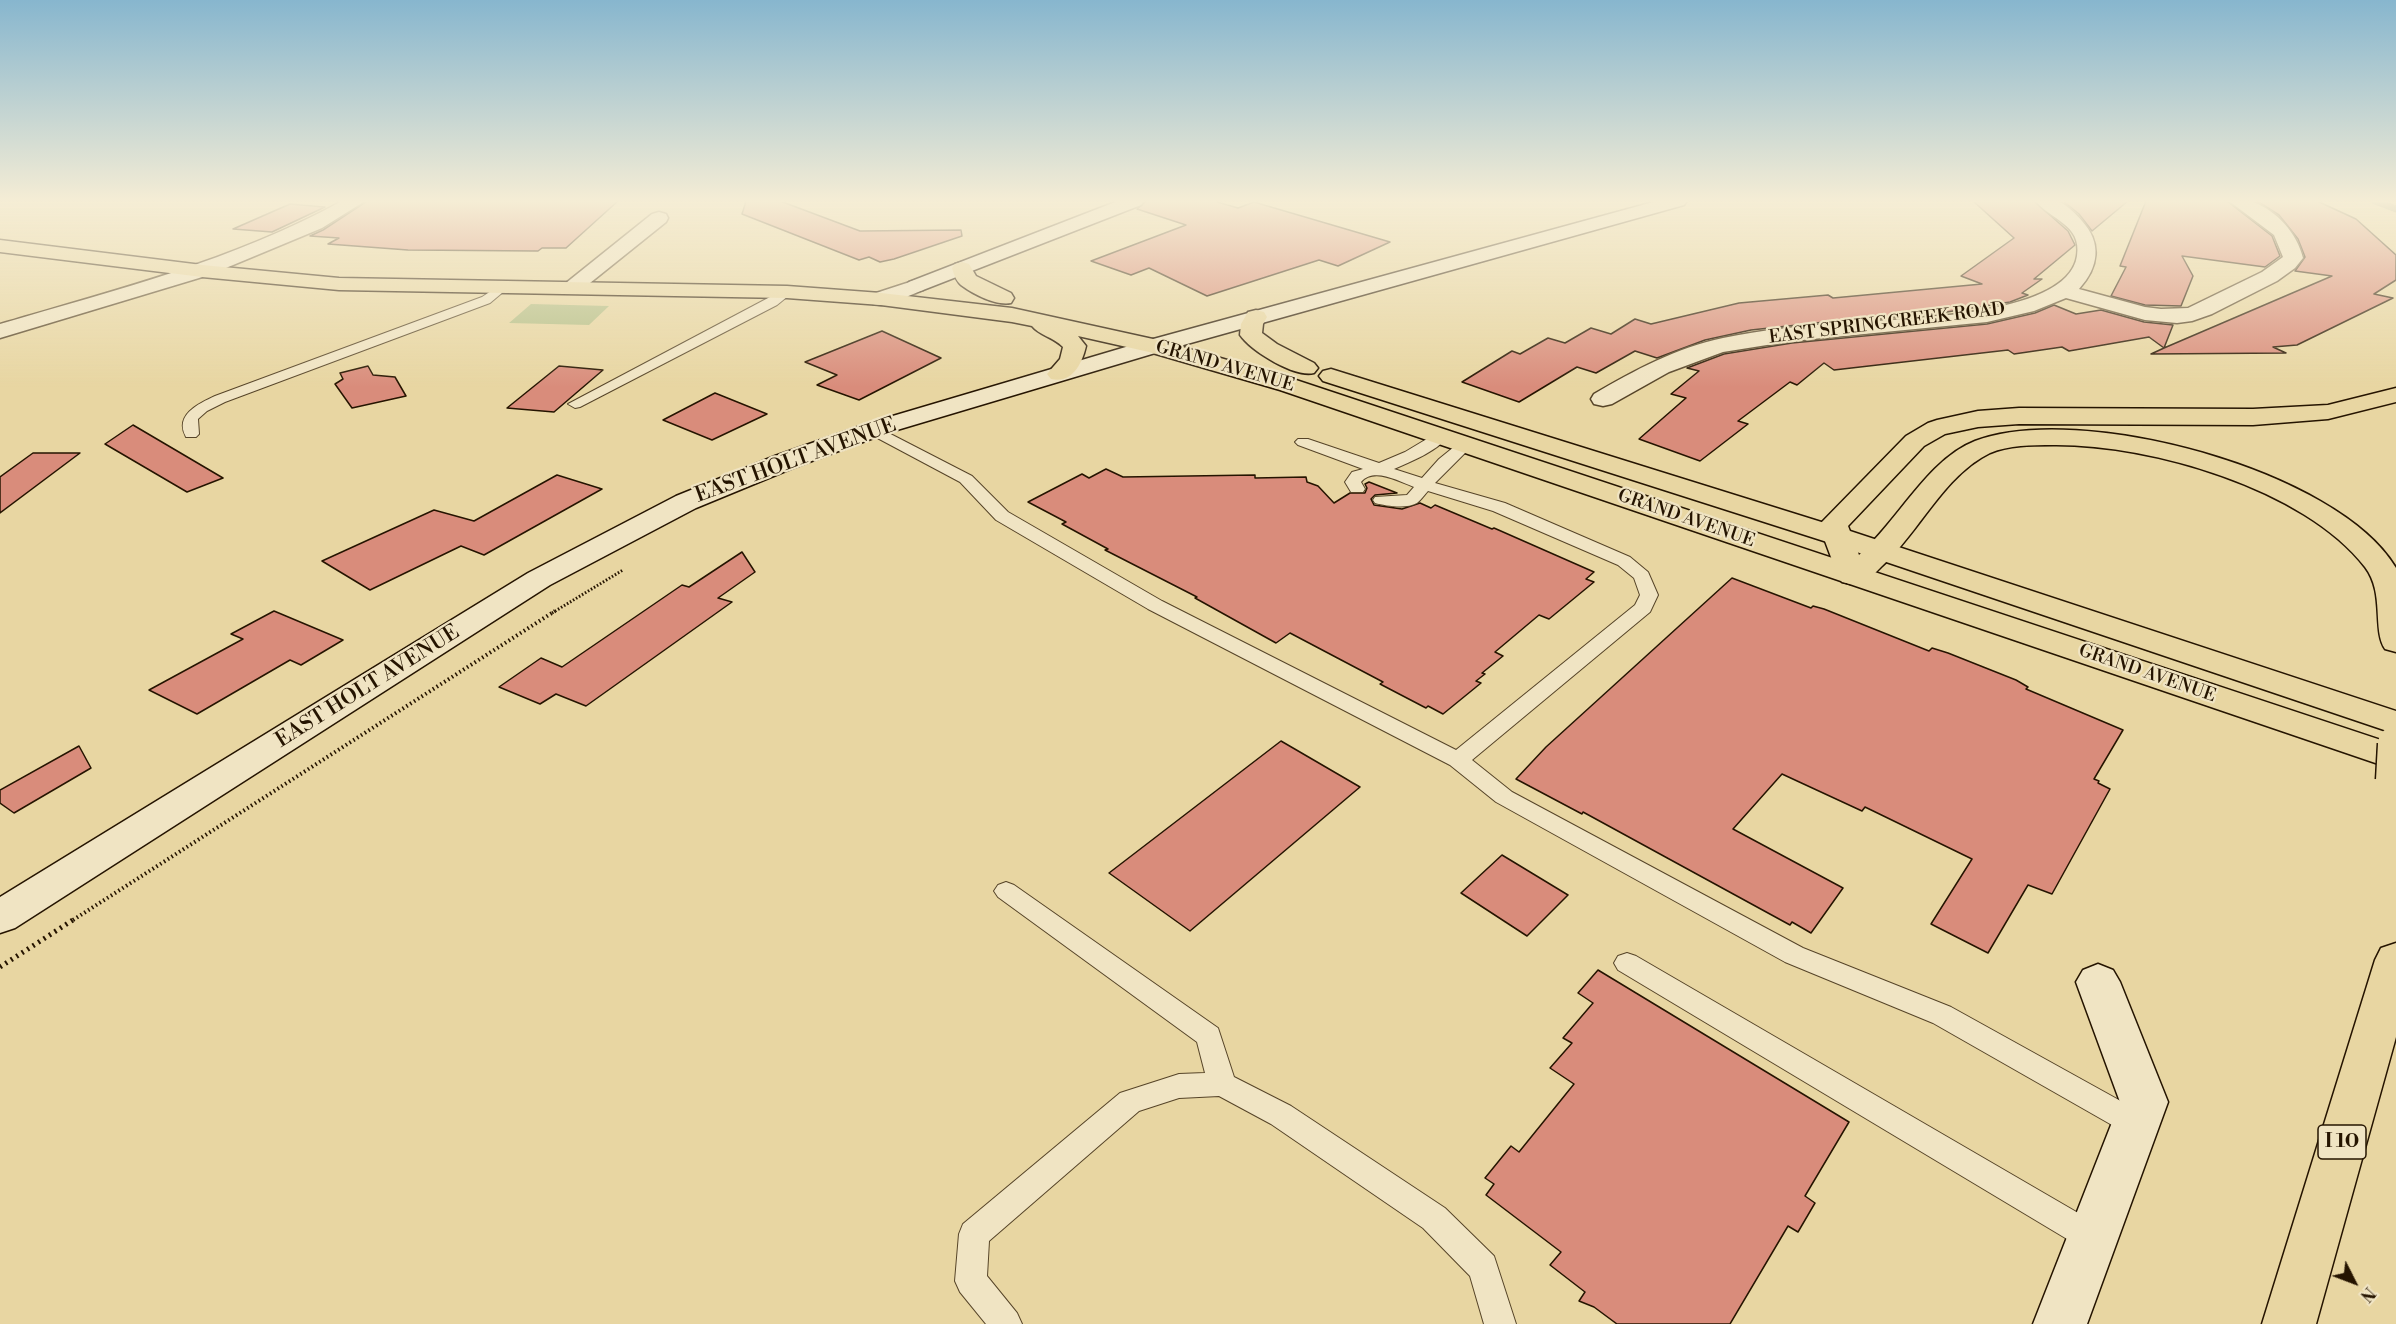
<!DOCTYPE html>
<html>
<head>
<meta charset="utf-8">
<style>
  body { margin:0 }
  #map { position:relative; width:2396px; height:1324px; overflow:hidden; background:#e8d6a2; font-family:"Libre Bodoni",serif }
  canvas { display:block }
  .north { position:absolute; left:2324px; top:1252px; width:60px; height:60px; -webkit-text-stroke:4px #f0e4c3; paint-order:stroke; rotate:132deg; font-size:16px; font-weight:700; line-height:24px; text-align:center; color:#251400 }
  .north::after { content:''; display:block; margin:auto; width:21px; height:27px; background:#251400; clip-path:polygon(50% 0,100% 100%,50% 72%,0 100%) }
</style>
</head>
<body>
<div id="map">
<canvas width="2396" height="1324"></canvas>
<div class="north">N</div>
</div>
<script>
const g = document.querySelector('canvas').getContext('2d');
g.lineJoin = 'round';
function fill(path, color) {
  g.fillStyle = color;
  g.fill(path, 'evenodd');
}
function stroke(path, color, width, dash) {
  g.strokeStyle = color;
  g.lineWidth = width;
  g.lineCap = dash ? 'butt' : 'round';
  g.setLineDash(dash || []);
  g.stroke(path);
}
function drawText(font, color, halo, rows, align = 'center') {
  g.font = font + ' "Libre Bodoni",serif';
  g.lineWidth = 4.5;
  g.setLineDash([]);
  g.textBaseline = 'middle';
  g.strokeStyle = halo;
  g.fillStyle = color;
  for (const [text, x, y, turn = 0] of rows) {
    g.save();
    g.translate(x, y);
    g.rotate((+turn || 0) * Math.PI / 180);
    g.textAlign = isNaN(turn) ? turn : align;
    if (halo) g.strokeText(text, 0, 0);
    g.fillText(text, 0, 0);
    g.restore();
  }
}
const green = new Path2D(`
  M 531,304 L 609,306 L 589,325 L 509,323 Z`);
const stream = new Path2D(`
  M 2375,201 L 2396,209`);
const building = new Path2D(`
  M 367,201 L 618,201 L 566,248 L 542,248 L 538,251 L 408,250 L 328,244 L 339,238 L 310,236 L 323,230 Z
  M 746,201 L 780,201 L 860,231 L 961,230 L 962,236 L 894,259 L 880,262 L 869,257 L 859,260 L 742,214 Z
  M 1146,201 L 1214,201 L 1238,208 L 1254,202 L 1390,242 L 1338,266 L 1319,260 L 1207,296 L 1149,268 L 1131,275 L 1091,261 L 1186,225 L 1137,209 Z
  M 1973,201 L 2034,201 L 2068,231 L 2075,245 L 2034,279 L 2042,279 L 2022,293 L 2028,295 L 2010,302 L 1934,314 L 1825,322 L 1751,330 L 1705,340 L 1657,358 L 1635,351 L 1596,373 L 1577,367 L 1519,402 L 1462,382 L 1512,351 L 1520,354 L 1548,338 L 1565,343 L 1591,328 L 1611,334 L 1635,319 L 1651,324 L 1739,303 L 1828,295 L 1833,298 L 1982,284 L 1961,276 L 2014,238 Z
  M 2063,201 L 2128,201 L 2092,231 L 2079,214 Z
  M 2146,201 L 2227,201 L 2272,236 L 2280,256 L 2265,267 L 2182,256 L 2193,276 L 2181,306 L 2145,305 L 2111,296 L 2126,267 L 2120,266 Z
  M 2257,201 L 2317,201 L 2356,219 L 2396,255 L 2396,280 L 2374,294 L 2393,298 L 2297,345 L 2273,347 L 2286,353 L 2151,354 L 2164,348 L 2149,337 L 2069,351 L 2062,347 L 2014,354 L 2008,350 L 1834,370 L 1824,363 L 1797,385 L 1790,382 L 1738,421 L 1748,424 L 1700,461 L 1639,439 L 1686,398 L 1671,394 L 1699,371 L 1687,368 L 1724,354 L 1792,343 L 1987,324 L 2035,313 L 2054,305 L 2076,314 L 2101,310 L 2144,322 L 2173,325 L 2164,348 L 2332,276 L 2295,271 L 2305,257 L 2298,239 L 2279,215 Z
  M 290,204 L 325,207 L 272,232 L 233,229 Z
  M 882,331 L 941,358 L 859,400 L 817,385 L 837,375 L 805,362 Z
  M 368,366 L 373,375 L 395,377 L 406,396 L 352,408 L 335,384 L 343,379 L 340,373 Z
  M 559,366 L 603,370 L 554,412 L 507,408 Z
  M 715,393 L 767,414 L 712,440 L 663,420 Z
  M 133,425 L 223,478 L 187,492 L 105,444 Z
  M 33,453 L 80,453 L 0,513 L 0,477 Z
  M 1106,469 L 1123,477 L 1255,475 L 1255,478 L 1306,477 L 1307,482 L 1318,486 L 1334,503 L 1350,493 L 1365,493 L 1367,488 L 1365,484 L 1369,482 L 1397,493 L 1375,495 L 1371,499 L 1374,505 L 1402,509 L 1420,503 L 1431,508 L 1435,505 L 1492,529 L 1494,528 L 1594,572 L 1586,579 L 1594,582 L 1549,619 L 1539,615 L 1495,652 L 1503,656 L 1482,673 L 1485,674 L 1476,681 L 1481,683 L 1443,714 L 1428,706 L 1426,708 L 1380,684 L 1383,682 L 1290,633 L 1276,643 L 1195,598 L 1197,597 L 1105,550 L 1108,549 L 1062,524 L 1066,522 L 1028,502 L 1082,474 L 1089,478 Z
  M 557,475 L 602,489 L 484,555 L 461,546 L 370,590 L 322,561 L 434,510 L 474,521 Z
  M 742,552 L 755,572 L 718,598 L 732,602 L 586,706 L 556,694 L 540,704 L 499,687 L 541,658 L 562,667 L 682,585 L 689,587 Z
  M 1732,578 L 1811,608 L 1813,606 L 1824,609 L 1929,651 L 1932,648 L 1948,653 L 2016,680 L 2028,687 L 2026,689 L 2123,730 L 2094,779 L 2099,781 L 2098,783 L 2110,789 L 2052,894 L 2028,885 L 1988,953 L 1931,924 L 1972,859 L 1865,807 L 1862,811 L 1782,774 L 1733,829 L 1843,888 L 1811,933 L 1792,922 L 1790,925 L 1583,812 L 1582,814 L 1516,779 L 1546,747 Z
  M 274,611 L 343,640 L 301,665 L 290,660 L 197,714 L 149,690 L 243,639 L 231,634 Z
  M 1281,741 L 1360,787 L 1190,931 L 1109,873 Z
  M 79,746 L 91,768 L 14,813 L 0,803 L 0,790 Z
  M 1502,855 L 1568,895 L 1527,936 L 1461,893 Z
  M 1598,970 L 1849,1122 L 1805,1196 L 1815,1203 L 1798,1232 L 1788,1226 L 1730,1324 L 1617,1324 L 1594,1307 L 1579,1301 L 1585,1292 L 1550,1265 L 1561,1252 L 1486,1195 L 1494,1184 L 1485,1178 L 1511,1146 L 1519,1152 L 1574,1084 L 1550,1068 L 1572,1043 L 1563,1038 L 1593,1003 L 1578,993 Z`);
const pathFar2 = new Path2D(`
  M 552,613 L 623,570`);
const pathFar1 = new Path2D(`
  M 73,920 L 555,611`);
const path = new Path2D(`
  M 0,967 L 76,918`);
const lane = new Path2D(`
  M 503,283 L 509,287 L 490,303 L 225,402 L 207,411 L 198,419 L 199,434 L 196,437 L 186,437 C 174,415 198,404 215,396 L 482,297 Z
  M 787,288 L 793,292 L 777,305 L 580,407 L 575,408 L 568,404 Z
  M 873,425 L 972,476 L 1008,512 L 1162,601 L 1456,750 L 1635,605 L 1640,595 L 1634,578 L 1618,565 L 1493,511 L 1428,491 C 1425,494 1421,500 1417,503 C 1407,509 1386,506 1375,503 L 1373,500 L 1375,497 L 1407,495 L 1414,487 C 1398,481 1374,467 1361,482 L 1365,489 L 1363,492 L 1351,492 L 1345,482 L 1352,472 L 1363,469 L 1298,445 L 1295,442 L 1298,439 L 1308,439 L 1379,463 L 1405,452 L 1435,434 L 1445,434 L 1448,437 C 1435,452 1412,461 1394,469 L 1422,478 L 1439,459 L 1460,442 L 1470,442 L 1473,445 L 1435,483 L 1505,503 L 1630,557 L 1648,572 L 1658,595 L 1650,612 L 1472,760 L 1512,792 L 1803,948 L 1951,1007 L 2146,1115 L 2150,1124 L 2146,1133 L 2136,1137 L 2126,1133 L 1933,1023 L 1785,962 L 1496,802 L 1450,765 L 1148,609 L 996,520 L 960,482 L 868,433 L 865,430 Z
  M 1006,882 L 1014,885 L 1218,1028 L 1234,1077 L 1291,1106 L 1445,1208 L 1494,1256 L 1516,1324 L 1484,1324 L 1470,1276 L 1423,1228 L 1271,1124 L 1219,1096 L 1179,1098 L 1139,1111 L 989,1241 L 987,1276 L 1017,1313 L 1022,1324 L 986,1324 L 960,1292 L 955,1281 L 959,1234 L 963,1224 L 1120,1093 L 1179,1074 L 1205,1073 L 1197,1042 L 998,897 L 994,891 L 998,885 Z
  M 1627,953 L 1636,956 L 2104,1228 L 2108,1238 L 2104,1248 L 2093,1253 L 2082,1248 L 1618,970 L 1614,963 L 1618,956 Z`);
const street = new Path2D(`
  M 342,201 L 365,201 L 322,228 L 209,275 L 0,338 L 0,324 C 116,290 235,260 342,201 Z
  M 2036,201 C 2043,201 2053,200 2060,202 C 2068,206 2076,214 2082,221 C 2102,243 2099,267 2079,289 L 2145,307 L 2161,309 L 2188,308 L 2262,272 L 2283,257 L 2274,235 L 2229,201 C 2236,201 2246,200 2253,202 C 2277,211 2297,233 2303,258 L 2295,268 L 2277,281 L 2212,314 L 2192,321 L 2177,323 L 2145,320 L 2066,298 L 2034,311 L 1987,322 L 1792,341 L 1723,352 L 1669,372 L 1612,404 L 1603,406 L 1594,404 L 1591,399 L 1594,394 C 1635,370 1676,348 1723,338 C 1761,330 1801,326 1840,323 C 1889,319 2068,319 2077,256 C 2082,224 2050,220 2036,201 Z
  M 659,212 L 666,214 L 668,218 L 666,222 L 580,291 L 573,293 L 566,291 L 563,287 L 566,283 L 652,214 Z
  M 916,280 L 923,282 L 926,286 L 923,290 L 889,304 L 881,305 L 873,304 L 870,299 L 873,294 Z`);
const secondary = new Path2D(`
  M 1118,201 L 1144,201 L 1141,205 L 923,290 L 916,292 L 909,290 L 906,286 L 909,282 Z
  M 1657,201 L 1687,201 L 1684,205 L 1162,351 L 887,433 L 793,468 L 696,508 L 550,585 L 15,928 L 0,933 L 0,897 L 528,573 L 676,496 L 775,456 L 869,423 L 1146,341 Z
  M 2098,964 L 2113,970 L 2120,982 L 2168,1102 L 2087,1324 L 2033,1324 L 2120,1102 L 2076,982 L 2083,970 Z`);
const primary = new Path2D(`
  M 0,240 L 202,265 L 339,278 L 787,286 L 881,293 L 1012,308 L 1162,341 L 1296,380 L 2396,745 L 2396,770 L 1280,390 L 1149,352 L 1078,336 L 1086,346 C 1082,364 1072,384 1051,379 L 1047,374 L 1060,359 L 1063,347 C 1053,337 1039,335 1032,326 L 1012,322 L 881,305 L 787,298 L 339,290 L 202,277 L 0,252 Z
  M 962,262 L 969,264 L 976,276 L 1011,293 L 1014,298 L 1011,303 C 996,306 973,294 961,285 C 956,281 954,274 952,268 L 955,264 Z
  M 1256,310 L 1264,312 L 1267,317 L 1263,324 L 1262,333 L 1277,344 L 1314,363 L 1318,368 L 1314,373 C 1295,378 1251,351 1240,335 L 1241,324 L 1248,312 Z
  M 1331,369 L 1847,530 L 2396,711 L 2396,734 L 1827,542 L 1323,381 L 1319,376 L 1323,371 Z`);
const highway = new Path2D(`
  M 2396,388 L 2396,402 L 2328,419 L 2253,425 L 2019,424 L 1978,427 L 1945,434 L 1924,446 L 1848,526 L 1859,555 C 1897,522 1928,459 1975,441 C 2078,401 2339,470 2396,568 L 2396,652 L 2385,649 C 2372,630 2385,593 2365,567 C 2304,488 2149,444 2053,445 C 2032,445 2009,445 1990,453 C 1943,476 1919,533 1881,567 C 1876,572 1870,578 1864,582 C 1857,586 1850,584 1842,582 L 1838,576 L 1819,525 L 1906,436 L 1928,423 L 1937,420 L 1978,411 L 2019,408 L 2253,409 L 2328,405 Z
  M 2396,943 L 2396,1037 L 2316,1324 L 2262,1324 L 2375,960 L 2381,948 Z`);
const highwayBridge = new Path2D(`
  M 2394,780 L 2396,744`);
const farStreetnames = [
  ["EAST SPRINGCREEK ROAD",1887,324,-7],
  ["GRAND AVENUE",1225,367,16],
  ["GRAND AVENUE",1686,519,19],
  ["GRAND AVENUE",2147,674,19]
];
const shields = [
  [2342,1142,48]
];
const shieldNames = [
  ["I 10",2342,1142]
];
const streetNames = [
  ["EAST HOLT AVENUE",796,461,-20],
  ["EAST HOLT AVENUE",368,687,-32]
];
fill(green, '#b4be86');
stroke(stream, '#697764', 7);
fill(building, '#d98c7b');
stroke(building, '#251400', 1.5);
stroke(lane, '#564428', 2);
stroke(street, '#564428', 3);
stroke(secondary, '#251400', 3);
stroke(primary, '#251400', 3);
stroke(highway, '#251400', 3);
stroke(pathFar2, '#251400', 3, [1.5, 2]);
stroke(pathFar1, '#251400', 4, [1.5, 3]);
stroke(path, '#251400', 5, [2, 4.5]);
fill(lane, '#f0e4c3');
fill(street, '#f0e4c3');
fill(secondary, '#f0e4c3');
fill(primary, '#e8d6a2');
fill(highway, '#e8d6a2');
stroke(highwayBridge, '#251400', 39, []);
stroke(highwayBridge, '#e8d6a2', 36);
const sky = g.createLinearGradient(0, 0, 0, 387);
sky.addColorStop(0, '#87b6ce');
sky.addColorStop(0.52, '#f5edd5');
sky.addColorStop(1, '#f5edd500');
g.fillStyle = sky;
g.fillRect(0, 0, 2396, 387);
drawText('18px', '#251400', '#f0e4c3', farStreetnames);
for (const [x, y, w] of shields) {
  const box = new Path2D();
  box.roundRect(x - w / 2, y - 17, w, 34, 4.5);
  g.fillStyle = '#f0e4c3';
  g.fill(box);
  stroke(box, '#251400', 1.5);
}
drawText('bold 20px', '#251400', null, shieldNames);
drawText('21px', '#251400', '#f0e4c3', streetNames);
</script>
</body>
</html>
